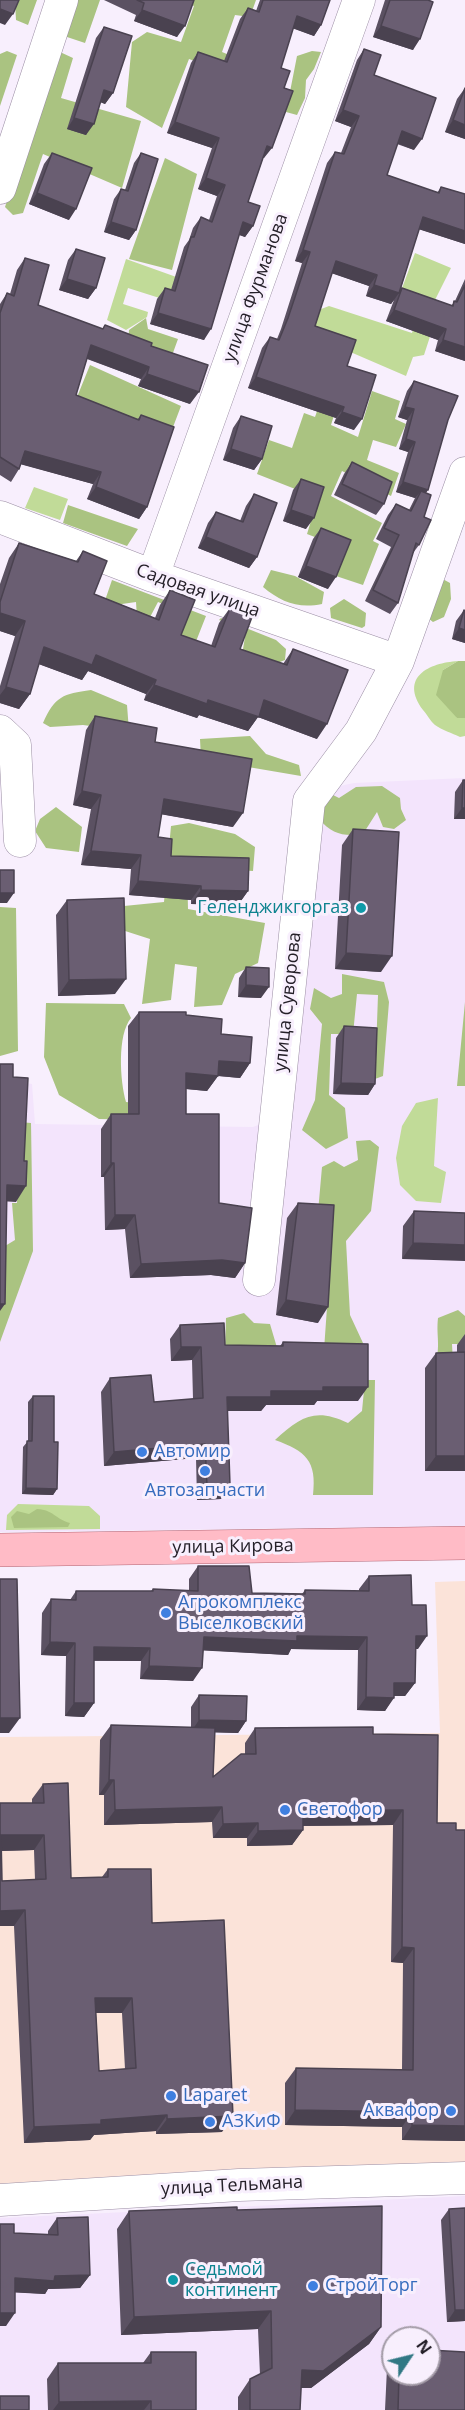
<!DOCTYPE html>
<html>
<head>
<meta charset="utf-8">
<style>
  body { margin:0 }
  #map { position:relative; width:465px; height:2410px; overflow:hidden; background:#f8effd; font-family:"Open Sans",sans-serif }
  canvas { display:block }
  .north { position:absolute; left:381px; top:2326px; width:60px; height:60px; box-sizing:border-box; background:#f8effd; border:2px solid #a49ca8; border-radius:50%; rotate:55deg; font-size:16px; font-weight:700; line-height:24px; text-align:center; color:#252029 }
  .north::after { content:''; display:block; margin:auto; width:21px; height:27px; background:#317884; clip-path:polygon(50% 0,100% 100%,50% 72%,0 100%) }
</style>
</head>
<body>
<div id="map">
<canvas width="465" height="2410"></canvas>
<div class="north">N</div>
</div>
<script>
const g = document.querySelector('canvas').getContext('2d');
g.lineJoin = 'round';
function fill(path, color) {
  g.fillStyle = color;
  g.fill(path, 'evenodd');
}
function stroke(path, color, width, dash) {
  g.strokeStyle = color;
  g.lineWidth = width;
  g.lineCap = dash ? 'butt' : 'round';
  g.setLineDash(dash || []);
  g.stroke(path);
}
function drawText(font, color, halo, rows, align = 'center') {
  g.font = font + ' "Open Sans",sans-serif';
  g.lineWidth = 6;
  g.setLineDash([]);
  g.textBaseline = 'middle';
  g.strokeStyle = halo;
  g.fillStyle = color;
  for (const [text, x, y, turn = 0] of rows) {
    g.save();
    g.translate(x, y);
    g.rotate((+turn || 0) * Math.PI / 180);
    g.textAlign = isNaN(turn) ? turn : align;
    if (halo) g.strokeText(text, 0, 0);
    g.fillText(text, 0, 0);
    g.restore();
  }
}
const built = new Path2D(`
  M 465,778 L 465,1526 L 0,1532 L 0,1079 L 32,1084 L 35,1124 L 253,1127 L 287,1114 L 312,792 L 354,783 Z
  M 465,2196 L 465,2410 L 0,2410 L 0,2218 ZM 393,2338 L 429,2338 L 429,2374 L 393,2374 Z`);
const industrial = new Path2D(`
  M 465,1581 L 465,2173 L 0,2193 L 0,1737 L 440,1733 L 435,1582 Z`);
const green = new Path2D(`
  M 415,253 L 451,268 L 432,306 L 439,309 L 424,355 L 413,357 L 406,376 L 304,332 L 311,313 L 329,306 L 412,333 L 421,303 L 401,291 Z
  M 126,259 L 221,293 L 213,315 L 128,288 L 123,304 L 148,312 L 147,317 L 126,330 L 107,320 Z
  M 34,487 L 68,499 L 60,520 L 25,508 Z
  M 458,661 L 443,670 L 457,718 L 465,718 L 465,736 L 460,737 C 452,733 442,730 435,725 C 430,721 427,714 423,710 C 399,677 429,663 458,661 Z
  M 438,1098 L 434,1166 L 446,1172 L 441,1203 L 416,1201 L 400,1185 L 396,1158 L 402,1126 L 416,1103 Z
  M 18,1504 L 89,1506 L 100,1516 L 100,1529 L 6,1530 L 7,1515 Z`);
const forest = new Path2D(`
  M 9,0 L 37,0 L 28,25 L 16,20 L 15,2 Z
  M 73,0 L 100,0 L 85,43 L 61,35 Z
  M 179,0 L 256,0 L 250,17 L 235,15 L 222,52 L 256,66 L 222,71 L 189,59 L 162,128 L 126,107 L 132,42 L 147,32 L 181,42 L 194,6 Z
  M 7,51 L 17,55 L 0,106 L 0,54 Z
  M 312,51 L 321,52 L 314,69 L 306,80 L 305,98 L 297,115 L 286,112 L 297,56 Z
  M 60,52 L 73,58 L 61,98 L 141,121 L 122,188 L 43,154 L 23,213 L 13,215 L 5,207 L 44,86 Z
  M 165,158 L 197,174 L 172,270 L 129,259 Z
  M 146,318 L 148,329 L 178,339 L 170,361 L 128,342 L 129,330 Z
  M 90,365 L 181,406 L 170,435 L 73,407 Z
  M 329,377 L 344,383 L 331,425 L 358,437 L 372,391 L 400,401 L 395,419 L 406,424 L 396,447 L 373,440 L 367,460 L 399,473 L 391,496 L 342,471 L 331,496 L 382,523 L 373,541 L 379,544 L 363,585 L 336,576 L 346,549 L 307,534 L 318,498 L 257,474 L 269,440 L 292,448 L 304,413 L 315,417 Z
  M 68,505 L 138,529 L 127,546 L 63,523 Z
  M 271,570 L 295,576 L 324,592 L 322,604 C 298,609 281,602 263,587 Z
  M 439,577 L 450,583 L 451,599 L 444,617 L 433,622 L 424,615 Z
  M 112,580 L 206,616 L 193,649 L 173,644 L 187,614 L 158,602 L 148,621 L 137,618 L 136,602 L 122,604 L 108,619 L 100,615 Z
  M 344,599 L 366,613 L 365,626 L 362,628 L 331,618 L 330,608 Z
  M 221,618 L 276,640 L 286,649 L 285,660 L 267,667 L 241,661 L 246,631 L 219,620 Z
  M 458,661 L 465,661 L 465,718 L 457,718 L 436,695 L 443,670 Z
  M 91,690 L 127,705 L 129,731 L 83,725 L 50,727 L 43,723 C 55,696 63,694 91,690 Z
  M 250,736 L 266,754 L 299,765 L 301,776 L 201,759 L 200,739 Z
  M 382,786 L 400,798 L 401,809 L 406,820 L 394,829 L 383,827 L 377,812 L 363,834 C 344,837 332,834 319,819 L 331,794 L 339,798 L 356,787 Z
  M 56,807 L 82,827 L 79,852 L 46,848 L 35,831 L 40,819 Z
  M 189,823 L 235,834 L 255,847 L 253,871 L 187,867 L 188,909 L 265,923 L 258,963 L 235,974 L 222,1005 L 194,1007 L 197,967 L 175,964 L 171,1000 L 142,1004 L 150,939 L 122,930 L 124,906 L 164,902 L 171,826 Z
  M 0,907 L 16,908 L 18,1051 L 0,1056 Z
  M 342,974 L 384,982 L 389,1002 L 383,1076 L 375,1079 L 378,995 L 357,994 L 353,1034 L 331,1034 L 329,1095 L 345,1108 L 348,1138 L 326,1149 L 302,1130 L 315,1100 L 322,1024 L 310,1009 L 314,988 L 331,998 L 342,994 Z
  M 465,1002 L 465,1086 L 457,1086 Z
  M 46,1003 L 124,1004 L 131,1018 C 117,1035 120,1081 126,1102 L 183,1108 L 186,1121 L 99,1119 L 59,1095 L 44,1057 Z
  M 19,1122 L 31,1123 L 33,1251 L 0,1342 L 0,1249 L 15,1240 L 12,1203 L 17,1203 Z
  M 370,1140 L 379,1147 L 371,1211 L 346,1241 L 350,1315 L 363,1343 L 360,1352 L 324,1350 L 333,1222 L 318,1212 L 322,1167 L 334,1161 L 344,1167 L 358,1160 L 356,1141 Z
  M 458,1310 L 465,1316 L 465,1344 L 452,1344 L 453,1363 L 435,1364 C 441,1346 436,1336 438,1318 Z
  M 244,1313 L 254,1323 L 270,1324 L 278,1351 L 225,1351 L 226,1318 Z
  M 365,1380 L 375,1380 L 373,1495 L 313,1495 C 317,1461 306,1451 275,1440 C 300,1417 315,1407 348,1423 L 362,1411 Z
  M 37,1509 C 54,1510 55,1519 70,1523 L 68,1527 L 14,1528 L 11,1517 L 17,1511 L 29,1514 Z`);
const minor = new Path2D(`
  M 0,188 L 62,0
  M 0,517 L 153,576 L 398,661
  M 153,576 L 359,0
  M 0,731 L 15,745 L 20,841
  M 259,1280 L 309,801 L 361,731 L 398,661 L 465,473
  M 0,2200 L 239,2185 L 465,2178`);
const major = new Path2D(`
  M 0,1550 L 465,1543`);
const wall = new Path2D(`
  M 104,0 L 194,0 L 177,37 L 134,21 L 136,15 Z
  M 260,0 L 330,0 L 321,25 L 314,36 L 293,28 L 281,68 L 284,88 L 264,158 L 263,158 L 248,202 L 253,226 L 245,237 L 239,235 L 204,340 L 150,324 L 157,299 L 165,288 L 171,290 L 184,247 L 189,240 L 193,228 L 201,217 L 209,220 L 217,196 L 198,189 L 212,148 L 167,133 L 191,63 L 198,52 L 224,61 L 240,19 L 248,8 L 256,11 Z
  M 385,0 L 428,0 L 413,50 L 373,37 Z
  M 104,27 L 113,93 L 105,104 L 101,102 L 86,135 L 67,129 L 96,38 Z
  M 364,49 L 374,75 L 414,150 L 397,144 L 387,175 L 437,193 L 441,187 L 465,194 L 465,244 L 419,229 L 400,291 L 402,288 L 451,306 L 455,301 L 465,279 L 465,361 L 435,351 L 438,340 L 386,321 L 394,300 L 391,304 L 366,296 L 369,286 L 332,273 L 315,326 L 347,366 L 354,430 L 334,423 L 336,418 L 248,388 L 262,348 L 270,337 L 277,339 L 281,329 L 302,263 L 295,261 L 327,163 L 335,152 L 341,153 L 351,127 L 335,121 L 357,60 Z
  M 465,88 L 465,139 L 445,132 L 457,99 Z
  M 52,153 L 69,220 L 29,204 L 44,164 Z
  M 141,153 L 136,230 L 129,240 L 104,232 L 114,199 L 121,189 L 125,190 L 134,163 Z
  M 76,249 L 96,288 L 88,299 L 59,290 L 68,260 Z
  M 25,258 L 38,305 L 102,329 L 105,325 L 151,346 L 190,404 L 138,386 L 141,379 L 87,359 L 76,395 L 137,420 L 141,415 L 147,507 L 139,519 L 87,499 L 93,484 L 21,464 L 19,469 L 11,482 L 0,475 L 0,304 L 7,293 L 10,294 L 17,270 Z
  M 414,381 L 448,420 L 426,493 L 424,517 L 419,545 L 413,553 L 398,603 L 390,614 L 365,601 L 391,547 L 376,539 L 388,515 L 396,504 L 409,510 L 415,498 L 396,492 L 408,452 L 399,449 L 407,420 L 398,417 L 407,391 Z
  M 241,416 L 262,459 L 254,470 L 223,460 L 233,428 Z
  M 352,462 L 384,504 L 376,515 L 334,495 L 344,474 Z
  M 301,479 L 306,529 L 283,521 L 293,490 Z
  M 254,494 L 257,557 L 249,568 L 198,548 L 208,523 L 216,512 L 240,521 L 246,506 Z
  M 321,528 L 328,589 L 298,577 L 313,539 Z
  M 19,543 L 76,561 L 83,551 L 94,594 L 155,618 L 160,605 L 170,590 L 181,635 L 211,646 L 219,623 L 230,608 L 240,649 L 283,664 L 293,649 L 317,739 L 258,717 L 248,731 L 199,715 L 197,718 L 144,700 L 146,694 L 88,671 L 82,680 L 39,664 L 30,694 L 19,709 L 0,703 L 0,686 L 15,636 L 0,631 L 0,584 L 9,558 Z
  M 464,610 L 465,643 L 452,639 L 456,621 Z
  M 95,716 L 155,742 L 233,827 L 161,814 L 158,837 L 171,856 L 248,891 L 238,905 L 191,904 L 191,900 L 129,895 L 131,869 L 81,865 L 91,809 L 73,805 L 86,730 Z
  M 463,780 L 465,819 L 454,819 L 455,792 Z
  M 353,829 L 381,972 L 335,969 L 342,845 Z
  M 67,900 L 115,994 L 58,996 L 56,915 Z
  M 246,967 L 261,998 L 238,997 L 239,978 Z
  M 139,1012 L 186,1015 L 221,1034 L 250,1063 L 240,1078 L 218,1076 L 207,1091 L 186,1089 L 186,1114 L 219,1203 L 245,1263 L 235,1278 L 211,1275 L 130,1278 L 125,1229 L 105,1230 L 104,1177 L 101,1177 L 101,1129 L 111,1114 L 128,1114 L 128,1026 Z
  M 344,1026 L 375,1084 L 368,1095 L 333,1094 L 336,1038 Z
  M 298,1203 L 318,1323 L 276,1315 L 287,1218 Z
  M 414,1211 L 465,1213 L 402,1259 L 403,1226 Z
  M 180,1325 L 225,1345 L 280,1346 L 283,1342 L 358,1401 L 317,1401 L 314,1405 L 266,1405 L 261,1411 L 227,1411 L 221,1499 L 197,1500 L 196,1458 L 104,1466 L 101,1392 L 110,1378 L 154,1402 L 193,1399 L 192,1360 L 171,1361 L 170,1339 Z
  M 465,1334 L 465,1471 L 425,1471 L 425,1368 L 436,1353 L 457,1352 L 457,1345 Z
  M 33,1396 L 54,1442 L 57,1489 L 53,1495 L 22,1494 L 23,1447 L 28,1441 L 28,1402 Z
  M 198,1566 L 252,1593 L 302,1594 L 305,1590 L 359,1591 L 359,1589 L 369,1576 L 412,1605 L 418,1649 L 415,1649 L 415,1683 L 405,1696 L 394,1696 L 385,1711 L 357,1710 L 358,1650 L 291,1649 L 288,1655 L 203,1650 L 193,1681 L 140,1679 L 141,1661 L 94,1661 L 94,1703 L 84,1717 L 65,1716 L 66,1656 L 41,1655 L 42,1613 L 51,1599 L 70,1600 L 76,1591 L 151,1591 L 153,1589 L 189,1591 L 189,1579 Z
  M 199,1695 L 246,1721 L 238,1733 L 215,1732 L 213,1777 L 245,1754 L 245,1743 L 255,1728 L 373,1734 L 437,1823 L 456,1830 L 465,2141 L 402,2140 L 402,2127 L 285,2125 L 285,2083 L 296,2068 L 402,2070 L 403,1963 L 391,1962 L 393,1825 L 303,1826 L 303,1830 L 292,1845 L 247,1846 L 247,1838 L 213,1838 L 212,1822 L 104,1825 L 104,1795 L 99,1795 L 100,1740 L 111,1725 L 191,1728 L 191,1707 Z
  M 43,1784 L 71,1878 L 102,1877 L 108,1869 L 152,1923 L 222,2132 L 156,2134 L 156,2131 L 94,2135 L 90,2140 L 24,2143 L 14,1926 L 0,1926 L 0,1803 L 32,1803 L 32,1799 ZM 34,1850 L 35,1880 L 2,1881 L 1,1851 ZM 96,2013 L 122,2013 L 125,2069 L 99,2071 Z
  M 465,2208 L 465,2321 L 447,2322 L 441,2220 L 449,2209 Z
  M 237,2210 L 381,2327 L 369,2344 L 311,2388 L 301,2388 L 300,2410 L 238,2410 L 238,2397 L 250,2379 L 260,2375 L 258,2329 L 121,2335 L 117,2229 L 129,2211 Z
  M 57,2218 L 90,2275 L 80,2288 L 48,2289 L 45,2294 L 15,2292 L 6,2326 L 0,2326 L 0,2224 L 14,2233 L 48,2235 L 48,2231 Z
  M 151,2352 L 196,2410 L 48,2410 L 47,2379 L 58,2363 L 143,2363 Z
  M 393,2359 L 393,2374 L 429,2374 L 465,2410 L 385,2410 L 387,2368 Z`);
const shadedWall = new Path2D(`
  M 0,9 L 13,14 L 5,25 L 0,23 Z
  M 142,10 L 185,26 L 177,37 L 134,21 Z
  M 297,16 L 321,25 L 314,36 L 289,27 Z
  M 381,26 L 420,39 L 413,50 L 373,37 Z
  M 104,90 L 113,93 L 105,104 L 97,101 Z
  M 343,110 L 359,116 L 351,127 L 335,121 Z
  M 74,118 L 94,124 L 86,135 L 67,129 Z
  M 453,120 L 465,125 L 465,139 L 445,132 Z
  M 175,122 L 219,138 L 212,148 L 167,133 Z
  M 402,131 L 422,139 L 414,150 L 394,142 Z
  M 267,146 L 272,148 L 264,158 L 260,157 Z
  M 206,178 L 225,185 L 217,196 L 198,189 Z
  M 37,193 L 76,209 L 69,220 L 29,204 Z
  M 423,217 L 465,231 L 465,244 L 415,228 Z
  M 111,222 L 136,230 L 129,240 L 104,232 Z
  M 243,222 L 253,226 L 245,237 L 235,233 Z
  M 303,250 L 310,252 L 302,263 L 295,261 Z
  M 336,261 L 377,275 L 369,286 L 328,272 Z
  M 67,279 L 96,288 L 88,299 L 59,290 Z
  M 374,285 L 399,293 L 391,304 L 366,296 Z
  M 394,310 L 446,329 L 438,340 L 386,321 Z
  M 158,313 L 211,329 L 204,340 L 150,324 Z
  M 443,340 L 465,347 L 465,361 L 435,351 Z
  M 91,345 L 149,367 L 141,379 L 83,357 Z
  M 147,374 L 199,392 L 190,404 L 138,386 Z
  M 256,377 L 344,407 L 336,418 L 248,388 Z
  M 405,407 L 414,409 L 407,420 L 398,417 Z
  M 342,412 L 362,419 L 354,430 L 334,423 Z
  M 406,439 L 415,442 L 408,452 L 399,449 Z
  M 231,449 L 262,459 L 254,470 L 223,460 Z
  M 25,451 L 101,472 L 93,484 L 16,463 Z
  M 403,482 L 428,490 L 421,500 L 421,491 L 415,498 L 396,492 Z
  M 96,487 L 147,507 L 139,519 L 87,499 Z
  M 291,510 L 314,518 L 306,529 L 283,521 Z
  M 206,537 L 257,557 L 249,568 L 198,548 Z
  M 306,566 L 336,577 L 328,589 L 298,577 Z
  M 0,613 L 25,621 L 15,636 L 0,631 Z
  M 459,628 L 465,630 L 465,643 L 452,639 Z
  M 44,647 L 96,655 L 156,680 L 146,694 L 88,671 L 82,680 L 33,662 Z
  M 154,685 L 208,700 L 264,700 L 327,724 L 317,739 L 258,717 L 248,731 L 199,715 L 197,718 L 144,700 Z
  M 6,687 L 30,694 L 19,709 L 0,703 L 0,695 Z
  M 82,791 L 101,795 L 91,809 L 73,805 Z
  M 164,799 L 243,813 L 233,827 L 154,813 Z
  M 462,808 L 465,808 L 465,819 L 454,819 Z
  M 91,851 L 141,855 L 131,869 L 81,865 Z
  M 138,881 L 201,886 L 191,900 L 129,895 Z
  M 201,890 L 248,891 L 238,905 L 191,904 Z
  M 0,893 L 14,893 L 7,903 L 0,903 Z
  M 346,953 L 392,956 L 381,972 L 335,969 Z
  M 126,979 L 115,994 L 58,996 L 69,980 Z
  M 246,985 L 269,987 L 261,998 L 238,997 Z
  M 219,1061 L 250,1063 L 240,1078 L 209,1075 Z
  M 186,1073 L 218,1076 L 207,1091 L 176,1088 Z
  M 341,1083 L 375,1084 L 368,1095 L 333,1094 Z
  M 111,1163 L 114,1163 L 104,1177 L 101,1177 Z
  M 7,1185 L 26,1186 L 16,1202 L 0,1201 Z
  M 115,1215 L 135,1215 L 125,1229 L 105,1230 Z
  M 413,1243 L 465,1245 L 465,1261 L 402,1259 Z
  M 222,1260 L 245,1263 L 235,1278 L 211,1275 L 130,1278 L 141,1264 Z
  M 286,1300 L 328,1307 L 318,1323 L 276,1315 Z
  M 0,1304 L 5,1304 L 0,1311 Z
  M 181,1347 L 201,1347 L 192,1360 L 171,1361 Z
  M 323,1387 L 368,1387 L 358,1401 L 317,1401 L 314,1405 L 266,1405 L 261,1411 L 217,1411 L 227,1397 L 271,1391 Z
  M 205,1444 L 196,1458 L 104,1466 L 114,1452 Z
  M 436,1456 L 465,1456 L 465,1471 L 425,1471 Z
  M 230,1485 L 221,1499 L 197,1500 L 207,1486 Z
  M 26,1488 L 57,1489 L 53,1495 L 22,1494 Z
  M 297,1636 L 367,1637 L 358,1650 L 291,1649 L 288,1655 L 194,1650 L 204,1637 Z
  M 416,1636 L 427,1636 L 418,1649 L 406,1649 Z
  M 50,1642 L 75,1643 L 66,1656 L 41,1655 Z
  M 94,1647 L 150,1648 L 141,1661 L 85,1660 Z
  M 149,1666 L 202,1668 L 193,1681 L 140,1679 Z
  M 394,1683 L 415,1683 L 405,1696 L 385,1696 Z
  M 366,1697 L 394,1698 L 385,1711 L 357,1710 Z
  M 74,1703 L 94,1703 L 84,1717 L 65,1716 Z
  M 0,1718 L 20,1718 L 9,1733 L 0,1733 Z
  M 199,1720 L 246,1721 L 238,1733 L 191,1732 Z
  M 109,1780 L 114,1780 L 104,1795 L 99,1795 Z
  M 222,1807 L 212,1822 L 104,1825 L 115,1810 Z
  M 403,1810 L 393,1825 L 292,1826 L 303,1811 Z
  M 258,1823 L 247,1838 L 213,1838 L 223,1824 Z
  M 303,1830 L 292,1845 L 247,1846 L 258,1831 Z
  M 1,1835 L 44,1835 L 34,1850 L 0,1851 Z
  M 25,1910 L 14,1926 L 0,1926 L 0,1911 Z
  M 402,1947 L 414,1948 L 403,1963 L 391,1962 Z
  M 95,1998 L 132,1998 L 122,2013 L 85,2013 Z
  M 295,2110 L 412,2112 L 402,2127 L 285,2125 Z
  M 167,2115 L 156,2131 L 94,2135 L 90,2140 L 24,2143 L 34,2127 L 101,2120 Z
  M 233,2116 L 222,2132 L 156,2134 L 167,2119 Z
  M 412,2125 L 465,2126 L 465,2141 L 402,2140 Z
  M 90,2275 L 80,2288 L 48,2289 L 45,2294 L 5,2292 L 15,2278 Z
  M 455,2310 L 465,2310 L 465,2321 L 447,2322 Z
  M 271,2311 L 258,2329 L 121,2335 L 134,2317 Z
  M 0,2313 L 15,2313 L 6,2326 L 0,2326 Z
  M 381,2327 L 369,2344 L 311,2388 L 290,2388 L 302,2370 Z
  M 151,2401 L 144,2410 L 53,2410 L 59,2402 Z`);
const building = new Path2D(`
  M 0,0 L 19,0 L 13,14 L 0,9 Z
  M 137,0 L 194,0 L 185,26 L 142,10 L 144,3 Z
  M 263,0 L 330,0 L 321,25 L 297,16 L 281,68 L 290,71 L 284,88 L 293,91 L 272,148 L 267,146 L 248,202 L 260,206 L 253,226 L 243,222 L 211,329 L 158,313 L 165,288 L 175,291 L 191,237 L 194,237 L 201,217 L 212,222 L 225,185 L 206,178 L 219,138 L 175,122 L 198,52 L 227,62 L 248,8 L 259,12 Z
  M 390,0 L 428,0 L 433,2 L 420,39 L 381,26 Z
  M 104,27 L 132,36 L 113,93 L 104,90 L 94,124 L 74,118 Z
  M 364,49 L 381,55 L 374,75 L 436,98 L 422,139 L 402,131 L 387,175 L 439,193 L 441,187 L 465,194 L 465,231 L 423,217 L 399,293 L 374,285 L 377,275 L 336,261 L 315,326 L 356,340 L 347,366 L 376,375 L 362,419 L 342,412 L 344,407 L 256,377 L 270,337 L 279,340 L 288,318 L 310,252 L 303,250 L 335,152 L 344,154 L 359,116 L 343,110 Z
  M 465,88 L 465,125 L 453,120 Z
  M 52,153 L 92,168 L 76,209 L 37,193 Z
  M 141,153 L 158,159 L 136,230 L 111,222 L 121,189 L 128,191 Z
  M 76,249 L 105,258 L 96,288 L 67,279 Z
  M 25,258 L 49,265 L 38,305 L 103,329 L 105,325 L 152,343 L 151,346 L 208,365 L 199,392 L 147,374 L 149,367 L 91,345 L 76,395 L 139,420 L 141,415 L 174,427 L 147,507 L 96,487 L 101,472 L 25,451 L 19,469 L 0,457 L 0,313 L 7,293 L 14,296 Z
  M 465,285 L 465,347 L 443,340 L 446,329 L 394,310 L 402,288 L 453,306 L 454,301 L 457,302 Z
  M 414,381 L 458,396 L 448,420 L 428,490 L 403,482 L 415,442 L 406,439 L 414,409 L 405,407 Z
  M 241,416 L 272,426 L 262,459 L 231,449 Z
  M 352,462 L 392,482 L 384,504 L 342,484 Z
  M 301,479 L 324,487 L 314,518 L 291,510 Z
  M 421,491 L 431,495 L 424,517 L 431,520 L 419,545 L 416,543 L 398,603 L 373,590 L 399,535 L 384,528 L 396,504 L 411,511 Z
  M 254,494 L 277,503 L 257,557 L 206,537 L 216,512 L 243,522 Z
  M 321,528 L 351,540 L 336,577 L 306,566 Z
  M 19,543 L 78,562 L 83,551 L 107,561 L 94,594 L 159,620 L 170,590 L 195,600 L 181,635 L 215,647 L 230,608 L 252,617 L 240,649 L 287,665 L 293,649 L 348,670 L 327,724 L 264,700 L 259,717 L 208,700 L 207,704 L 154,685 L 156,680 L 96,655 L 92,665 L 44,647 L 30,694 L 6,687 L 25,621 L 0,613 L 0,602 Z
  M 464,610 L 465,611 L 465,630 L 459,628 Z
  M 95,716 L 157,728 L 155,742 L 252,759 L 243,813 L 164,799 L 158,837 L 172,839 L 171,856 L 249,858 L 248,891 L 201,890 L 201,886 L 138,881 L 141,855 L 91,851 L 101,795 L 82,791 Z
  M 463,780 L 465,780 L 465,808 L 462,808 Z
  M 353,829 L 399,832 L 392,956 L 346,953 Z
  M 0,870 L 14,870 L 14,893 L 0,893 Z
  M 124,898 L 126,979 L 69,980 L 67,900 Z
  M 246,967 L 269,968 L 269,987 L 246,985 Z
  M 139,1012 L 186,1012 L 186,1015 L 222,1019 L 221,1034 L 252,1037 L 250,1063 L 219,1061 L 218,1076 L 186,1073 L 186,1114 L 219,1114 L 219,1203 L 252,1208 L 245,1263 L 222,1260 L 141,1264 L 135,1215 L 115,1215 L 114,1163 L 111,1163 L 111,1114 L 139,1114 Z
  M 344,1026 L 377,1028 L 375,1084 L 341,1083 Z
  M 0,1064 L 13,1064 L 13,1077 L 28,1078 L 24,1161 L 27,1161 L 26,1186 L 7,1185 L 5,1304 L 0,1304 Z
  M 298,1203 L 334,1205 L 328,1307 L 286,1300 Z
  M 414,1211 L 465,1213 L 465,1245 L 413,1243 Z
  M 224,1323 L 225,1345 L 283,1346 L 283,1342 L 368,1344 L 368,1387 L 323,1387 L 323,1391 L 271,1391 L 271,1397 L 227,1397 L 230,1485 L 207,1486 L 205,1444 L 114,1452 L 110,1378 L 151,1375 L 154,1402 L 203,1398 L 201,1347 L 181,1347 L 180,1325 Z
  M 465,1352 L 465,1456 L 436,1456 L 436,1353 Z
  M 33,1396 L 54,1396 L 54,1442 L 58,1442 L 57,1489 L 26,1488 L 27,1441 L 32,1441 Z
  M 198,1566 L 249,1566 L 252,1593 L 305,1594 L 305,1590 L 369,1591 L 369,1576 L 411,1575 L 412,1605 L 426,1605 L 427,1636 L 416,1636 L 415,1683 L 394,1683 L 394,1698 L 366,1697 L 367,1637 L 297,1636 L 297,1641 L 204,1637 L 202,1668 L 149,1666 L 150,1648 L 94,1647 L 94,1703 L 74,1703 L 75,1643 L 50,1642 L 51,1599 L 76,1600 L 76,1591 L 153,1591 L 153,1589 L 198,1591 Z
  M 0,1579 L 17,1579 L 20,1718 L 0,1718 Z
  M 199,1695 L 247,1696 L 246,1721 L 199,1720 Z
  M 111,1725 L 215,1728 L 213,1777 L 241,1754 L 256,1754 L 255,1728 L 373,1727 L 373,1734 L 438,1735 L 437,1823 L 456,1823 L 456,1830 L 465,1830 L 465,2126 L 412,2125 L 412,2112 L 295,2110 L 296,2068 L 413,2070 L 414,1948 L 402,1947 L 403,1810 L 303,1811 L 303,1830 L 258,1831 L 258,1823 L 223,1824 L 222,1807 L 115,1810 L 114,1780 L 109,1780 Z
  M 68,1783 L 71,1878 L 108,1877 L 108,1869 L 151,1869 L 152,1923 L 224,1920 L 233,2116 L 167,2119 L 167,2115 L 101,2120 L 101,2124 L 34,2127 L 25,1910 L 0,1911 L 0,1803 L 44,1803 L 43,1784 ZM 1,1835 L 44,1835 L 46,1879 L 2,1881 ZM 95,1998 L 132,1998 L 136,2068 L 99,2071 Z
  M 382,2206 L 381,2327 L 323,2371 L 302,2370 L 300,2410 L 250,2410 L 250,2379 L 272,2368 L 271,2311 L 134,2317 L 129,2211 L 237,2207 L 237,2210 Z
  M 465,2208 L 465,2310 L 455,2310 L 449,2209 Z
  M 88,2217 L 90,2275 L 55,2276 L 54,2281 L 15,2278 L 15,2313 L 0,2313 L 0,2224 L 14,2224 L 14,2233 L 58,2235 L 57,2218 Z
  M 429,2350 L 465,2352 L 465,2410 L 398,2410 L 399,2374 L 429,2374 Z
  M 151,2352 L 196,2352 L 196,2410 L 151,2410 L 151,2401 L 59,2402 L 58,2363 L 151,2363 Z
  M 0,2396 L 29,2396 L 29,2410 L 0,2410 Z`);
const markers = [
  [361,908,6,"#0f9aa8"],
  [142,1452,6,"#3f7fe0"],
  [205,1471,6,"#3f7fe0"],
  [166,1613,6,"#3f7fe0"],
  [285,1810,6,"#3f7fe0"],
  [171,2096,6,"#3f7fe0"],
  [451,2111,6,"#3f7fe0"],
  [210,2122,6,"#3f7fe0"],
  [173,2280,6,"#0f9aa8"],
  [313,2286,6,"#3f7fe0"]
];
const streetNames = [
  ["улица Фурманова",256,288,-70],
  ["Садовая улица",198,591,19],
  ["улица Суворова",288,1002,-84],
  ["улица Кирова",233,1547,-1],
  ["улица Тельмана",232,2186,-3]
];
const cultureNames = [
  ["Геленджикгоргаз",349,908],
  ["Седьмой",185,2270,"left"],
  ["континент",185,2291,"left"]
];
const shopNames = [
  ["Автомир",154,1452],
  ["Автозапчасти",205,1491,"center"],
  ["Агрокомплекс",178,1603],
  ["Выселковский",178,1624],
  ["Светофор",297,1810],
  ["Laparet",183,2096],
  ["Аквафор",439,2111,"right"],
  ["АЗКиФ",222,2122],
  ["СтройТорг",325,2286]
];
fill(built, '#f3e4fc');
fill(industrial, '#fbe3d9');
fill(green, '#c1db98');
fill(forest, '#aac381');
stroke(minor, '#9b8ea4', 33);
stroke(major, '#b36776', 34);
stroke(minor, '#fff', 32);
stroke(major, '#ffbbc6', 33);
fill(wall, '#5b5162');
fill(shadedWall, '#4a4250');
fill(building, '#6a5e72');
stroke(building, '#4a4250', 1.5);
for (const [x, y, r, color] of markers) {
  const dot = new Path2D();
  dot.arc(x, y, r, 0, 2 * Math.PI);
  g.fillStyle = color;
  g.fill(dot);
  stroke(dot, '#f8effd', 2);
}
drawText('18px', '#252029', '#f8effd', streetNames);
drawText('18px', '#0d838f', '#f8effd', cultureNames, 'right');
drawText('18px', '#366cbe', '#f8effd', shopNames, 'left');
</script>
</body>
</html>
